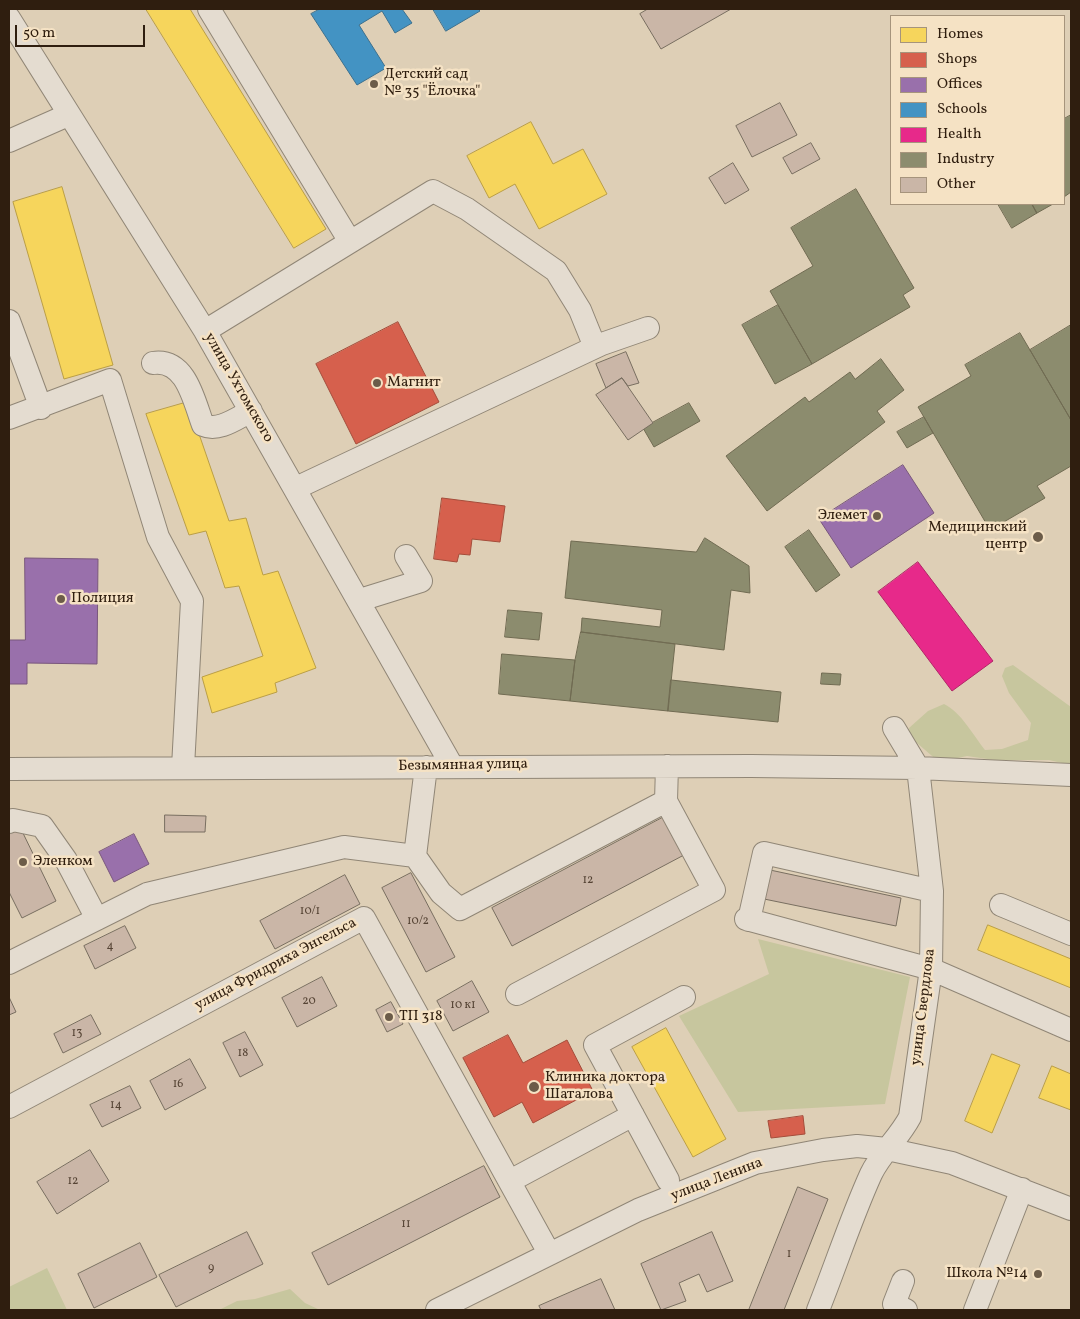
<!DOCTYPE html>
<html>
<head>
<meta charset="utf-8">
<style>
  body { margin:0 }
  #map { position:relative; width:1080px; height:1319px; overflow:hidden; background:#decfb6; font-family:Vollkorn,serif }
  canvas { display:block }
  .frame { position:absolute; inset:0; border:10px solid #2f1e0f; pointer-events:none }
  .legend { position:absolute; left:890px; top:15px; width:175px; height:190px; box-sizing:border-box; background:#f5e2c4; border:1px solid #a6947c; margin:0; padding:6px 9px; list-style:none; font-size:15px; color:#2f1e0f }
  .legend li { display:flex; align-items:center; gap:10px; height:25px }
  .legend b { width:25px; border:1px solid #a6947c }
  .scale { position:absolute; left:15px; top:25px; width:130px; height:22px; box-sizing:border-box; border:2px solid #2f1e0f; border-top:0; padding-left:6px; font-size:15px; line-height:18px; white-space:nowrap; color:#2f1e0f; -webkit-text-stroke:4px #f5e2c4; paint-order:stroke }
</style>
</head>
<body>
<div id="map">
<canvas width="1080" height="1319"></canvas>
<div class="frame"></div>
<ul class="legend">
<li><b style="height:14px;background:#f6d55c"></b>Homes</li>
<li><b style="height:14px;background:#d6604d"></b>Shops</li>
<li><b style="height:14px;background:#9970ab"></b>Offices</li>
<li><b style="height:14px;background:#4393c3"></b>Schools</li>
<li><b style="height:14px;background:#e7298a"></b>Health</li>
<li><b style="height:14px;background:#8c8c6e"></b>Industry</li>
<li><b style="height:14px;background:#cab6a7"></b>Other</li>
</ul>
<div class="scale">50 m</div>
</div>
<script>
const g = document.querySelector('canvas').getContext('2d');
g.lineJoin = 'round';
function fill(path, color) {
  g.fillStyle = color;
  g.fill(path, 'evenodd');
}
function stroke(path, color, width, dash) {
  g.strokeStyle = color;
  g.lineWidth = width;
  g.lineCap = dash ? 'butt' : 'round';
  g.setLineDash(dash || []);
  g.stroke(path);
}
function drawText(font, color, halo, rows, align = 'center') {
  g.font = font + ' Vollkorn,serif';
  g.lineWidth = 5;
  g.setLineDash([]);
  g.textBaseline = 'middle';
  g.strokeStyle = halo;
  g.fillStyle = color;
  for (const [text, x, y, turn = 0] of rows) {
    g.save();
    g.translate(x, y);
    g.rotate((+turn || 0) * Math.PI / 180);
    g.textAlign = isNaN(turn) ? turn : align;
    if (halo) g.strokeText(text, 0, 0);
    g.fillText(text, 0, 0);
    g.restore();
  }
}
const green = new Path2D(`
  M 1013,665 L 1071,707 L 1071,765 L 1049,760 L 994,760 L 967,756 L 939,762 L 910,737 L 909,728 L 928,711 L 944,704 C 961,712 973,735 985,750 L 1002,749 L 1028,740 L 1031,723 L 1009,693 L 1002,676 L 1005,668 Z
  M 758,939 L 910,977 L 885,1104 L 738,1112 L 679,1016 L 769,974 Z
  M 47,1268 L 67,1310 L 9,1310 L 9,1287 Z
  M 290,1289 L 305,1303 L 320,1310 L 219,1310 L 237,1301 L 255,1299 Z`);
const homes = new Path2D(`
  M 146,9 L 190,9 L 326,229 L 294,248 Z
  M 531,122 L 553,164 L 583,149 L 607,194 L 539,229 L 515,184 L 489,198 L 467,156 Z
  M 62,187 L 113,365 L 64,379 L 13,202 Z
  M 188,402 L 229,521 L 246,518 L 263,575 L 278,571 L 316,668 L 275,683 L 277,692 L 212,713 L 202,677 L 263,656 L 239,586 L 225,588 L 206,531 L 189,535 L 146,414 Z
  M 988,925 L 1071,959 L 1071,988 L 978,950 Z
  M 666,1028 L 726,1139 L 693,1157 L 632,1047 Z
  M 992,1054 L 1020,1065 L 992,1133 L 965,1121 Z
  M 1052,1066 L 1071,1074 L 1071,1110 L 1039,1098 Z`);
const shops = new Path2D(`
  M 398,322 L 439,402 L 356,444 L 316,364 Z
  M 442,498 L 505,506 L 500,542 L 472,539 L 470,555 L 459,554 L 457,562 L 434,559 Z
  M 508,1035 L 523,1063 L 567,1040 L 593,1091 L 533,1123 L 522,1102 L 494,1117 L 463,1058 Z
  M 803,1116 L 805,1134 L 771,1138 L 768,1121 Z`);
const offices = new Path2D(`
  M 903,465 L 934,513 L 851,568 L 819,519 Z
  M 25,558 L 98,559 L 97,664 L 27,663 L 27,684 L 9,684 L 9,640 L 25,640 Z
  M 134,834 L 149,864 L 114,882 L 99,852 Z`);
const schools = new Path2D(`
  M 320,9 L 402,9 L 412,23 L 395,33 L 382,11 L 359,25 L 386,68 L 357,85 L 311,14 Z
  M 433,9 L 478,9 L 480,11 L 446,31 Z`);
const health = new Path2D(`
  M 918,562 L 993,661 L 952,691 L 878,592 Z`);
const industry = new Path2D(`
  M 1071,115 L 1071,192 L 1064,197 L 1064,119 Z
  M 856,189 L 914,288 L 903,295 L 910,307 L 812,364 L 770,291 L 813,266 L 791,228 Z
  M 998,204 L 1032,204 L 1037,213 L 1012,228 Z
  M 1032,204 L 1053,204 L 1037,213 Z
  M 778,305 L 812,364 L 775,384 L 742,325 Z
  M 1071,325 L 1071,420 L 1030,350 Z
  M 1020,333 L 1071,420 L 1071,466 L 1037,486 L 1045,498 L 990,530 L 918,407 L 971,376 L 965,365 Z
  M 881,359 L 904,390 L 877,411 L 885,422 L 767,511 L 726,456 L 805,397 L 809,402 L 850,372 L 855,379 Z
  M 689,403 L 700,421 L 654,447 L 643,428 Z
  M 924,417 L 933,433 L 907,448 L 897,432 Z
  M 809,530 L 840,575 L 816,592 L 785,547 Z
  M 705,538 L 749,566 L 750,593 L 731,590 L 724,650 L 581,632 L 582,618 L 660,627 L 662,610 L 565,598 L 571,541 L 696,552 Z
  M 508,610 L 542,613 L 539,640 L 505,637 Z
  M 581,632 L 675,644 L 668,711 L 570,701 L 575,660 Z
  M 502,654 L 575,660 L 570,701 L 499,694 Z
  M 822,673 L 841,674 L 840,685 L 821,684 Z
  M 671,680 L 781,692 L 778,722 L 668,711 Z`);
const building = new Path2D(`
  M 648,9 L 731,9 L 661,49 L 640,14 Z
  M 780,103 L 797,135 L 752,157 L 736,126 Z
  M 811,143 L 820,159 L 792,174 L 783,158 Z
  M 733,163 L 749,190 L 725,204 L 709,178 Z
  M 626,352 L 639,383 L 628,386 L 622,378 L 606,388 L 596,364 Z
  M 622,378 L 653,423 L 628,440 L 596,395 Z
  M 165,815 L 206,816 L 205,832 L 165,832 Z
  M 664,817 L 684,855 L 512,946 L 492,908 Z
  M 20,827 L 56,901 L 22,918 L 9,892 L 9,833 Z
  M 770,870 L 901,898 L 896,926 L 764,899 Z
  M 411,873 L 455,957 L 426,972 L 382,888 Z
  M 345,875 L 360,904 L 275,949 L 260,921 Z
  M 125,926 L 136,948 L 95,969 L 84,946 Z
  M 322,977 L 337,1006 L 297,1027 L 282,998 Z
  M 472,981 L 489,1012 L 453,1031 L 437,1001 Z
  M 9,997 L 16,1012 L 9,1015 Z
  M 391,1002 L 403,1024 L 387,1032 L 376,1010 Z
  M 91,1015 L 101,1034 L 63,1053 L 54,1034 Z
  M 245,1032 L 263,1065 L 240,1077 L 223,1043 Z
  M 190,1059 L 206,1088 L 165,1110 L 150,1081 Z
  M 130,1086 L 141,1108 L 102,1127 L 90,1105 Z
  M 90,1150 L 109,1181 L 57,1214 L 37,1182 Z
  M 484,1166 L 500,1197 L 328,1285 L 312,1253 Z
  M 798,1187 L 828,1199 L 784,1310 L 749,1310 Z
  M 247,1232 L 263,1264 L 176,1307 L 159,1275 Z
  M 712,1232 L 733,1281 L 707,1292 L 699,1274 L 679,1283 L 686,1301 L 661,1310 L 641,1264 Z
  M 140,1243 L 157,1277 L 94,1308 L 78,1274 Z
  M 601,1279 L 615,1310 L 541,1310 L 539,1306 Z`);
const minor = new Path2D(`
  M 209,9 L 349,240
  M 9,18 L 205,331 L 452,766
  M 9,141 L 68,115
  M 9,321 L 41,408
  M 205,331 L 433,191 L 467,209 L 556,271 L 580,310 L 595,347
  M 153,363 C 186,358 194,401 203,425 C 219,432 237,418 251,411
  M 9,418 L 110,380 L 158,537 L 192,601 L 183,767
  M 296,488 L 602,344 L 648,328
  M 360,600 L 421,581 L 406,556
  M 9,769 L 751,766 L 918,768 L 1071,775
  M 9,822 L 13,820 L 42,826 L 66,860 L 97,919
  M 415,856 L 426,767
  M 1001,905 L 1071,934
  M 746,919 L 931,969 L 1071,1030
  M 749,920 L 764,853 L 932,891
  M 9,963 L 147,894 L 344,847 L 415,856 L 441,893 L 460,909 L 666,801 L 667,766
  M 517,994 L 714,890 L 666,801
  M 9,1107 L 364,918 L 549,1253
  M 668,1180 L 595,1045 L 684,997
  M 510,1181 L 633,1115
  M 903,1281 L 894,1304 L 906,1310
  M 437,1310 L 638,1210 L 755,1163 L 823,1150 L 857,1146 L 887,1149 L 952,1163 L 1071,1209
  M 818,1310 C 836,1265 851,1218 871,1174 C 881,1153 899,1138 910,1117 L 931,969 L 932,891 L 918,768 L 894,728
  M 975,1310 L 1022,1189`);
const markers = [
  [374,84,5,"#6c5c49"],
  [377,383,5,"#6c5c49"],
  [877,516,5,"#6c5c49"],
  [1038,537,6,"#6c5c49"],
  [61,599,5,"#6c5c49"],
  [23,862,5,"#6c5c49"],
  [389,1017,5,"#6c5c49"],
  [534,1087,6,"#6c5c49"],
  [1038,1274,5,"#6c5c49"]
];
const numberNames = [
  ["12",588,881],
  ["10/1",310,912],
  ["10/2",418,922],
  ["4",110,947],
  ["20",309,1002],
  ["10 к1",463,1006],
  ["13",77,1034],
  ["18",243,1054],
  ["16",178,1085],
  ["14",116,1106],
  ["12",73,1182],
  ["11",406,1225],
  ["1",789,1255],
  ["9",211,1269]
];
const poiNames = [
  ["Детский сад",384,75],
  ["№ 35 \"Ёлочка\"",384,92],
  ["Магнит",387,383],
  ["Элемет",867,516,"right"],
  ["Медицинский",1027,528,"right"],
  ["центр",1027,545,"right"],
  ["Полиция",71,599],
  ["Эленком",33,862],
  ["ТП 318",399,1017],
  ["Клиника доктора",545,1078],
  ["Шаталова",545,1095],
  ["Школа №14",1028,1274,"right"]
];
const streetNames = [
  ["улица Ухтомского",238,388,60],
  ["Безымянная улица",463,766,-1],
  ["улица Фридриха Энгельса",276,965,-28],
  ["улица Свердлова",924,1007,-83],
  ["улица Ленина",717,1180,-21]
];
fill(green, '#c7c69e');
fill(homes, '#f6d55c');
stroke(homes, '#ba9e45', 1);
fill(shops, '#d6604d');
stroke(shops, '#a44c3a', 1);
fill(offices, '#9970ab');
stroke(offices, '#79577c', 1);
fill(schools, '#4393c3');
stroke(schools, '#3d708d', 1);
fill(health, '#e7298a');
stroke(health, '#b02665', 1);
fill(industry, '#8c8c6e');
stroke(industry, '#706b52', 1);
fill(building, '#cab6a7');
stroke(building, '#786e60', 1);
stroke(minor, '#908676', 24);
stroke(minor, '#e4dcd0', 22);
for (const [x, y, r, color] of markers) {
  const dot = new Path2D();
  dot.arc(x, y, r, 0, 2 * Math.PI);
  g.fillStyle = color;
  g.fill(dot);
  stroke(dot, '#f5e2c4', 2);
}
drawText('12px', '#564435', null, numberNames);
drawText('15px', '#2f1e0f', '#f5e2c4', poiNames, 'left');
drawText('15px', '#2f1e0f', '#f5e2c4', streetNames);
</script>
</body>
</html>
